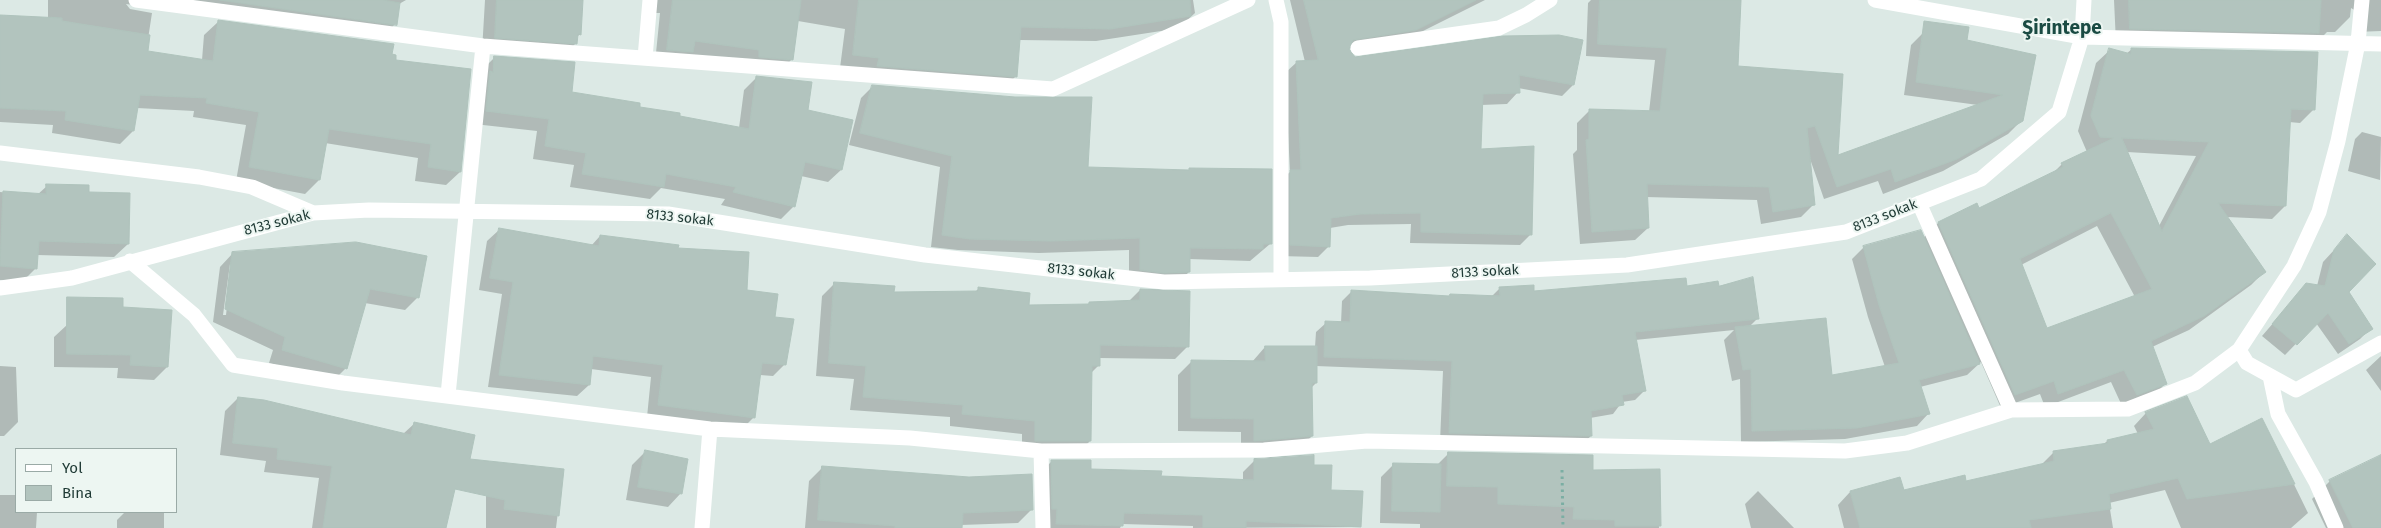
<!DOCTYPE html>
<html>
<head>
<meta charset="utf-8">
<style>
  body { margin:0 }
  #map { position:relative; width:2381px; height:528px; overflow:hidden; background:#dce9e5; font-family:"Fira Sans",sans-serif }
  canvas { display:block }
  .legend { position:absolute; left:15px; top:448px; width:162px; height:65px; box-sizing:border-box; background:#edf6f2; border:1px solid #9aaaa6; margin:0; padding:6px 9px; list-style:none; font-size:15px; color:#1e3934 }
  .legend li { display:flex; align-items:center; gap:10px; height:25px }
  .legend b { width:25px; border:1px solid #9aaaa6 }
</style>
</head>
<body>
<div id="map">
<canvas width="2381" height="528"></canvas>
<ul class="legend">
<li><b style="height:6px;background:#fff"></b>Yol</li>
<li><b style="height:14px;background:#b2c4be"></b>Bina</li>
</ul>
</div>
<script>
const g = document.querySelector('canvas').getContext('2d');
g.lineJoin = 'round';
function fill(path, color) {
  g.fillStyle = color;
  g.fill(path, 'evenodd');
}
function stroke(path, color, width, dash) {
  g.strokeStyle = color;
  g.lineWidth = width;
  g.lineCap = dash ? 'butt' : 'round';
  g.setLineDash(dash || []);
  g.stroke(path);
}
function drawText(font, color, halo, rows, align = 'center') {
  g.font = font + ' "Fira Sans",sans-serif';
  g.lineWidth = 4;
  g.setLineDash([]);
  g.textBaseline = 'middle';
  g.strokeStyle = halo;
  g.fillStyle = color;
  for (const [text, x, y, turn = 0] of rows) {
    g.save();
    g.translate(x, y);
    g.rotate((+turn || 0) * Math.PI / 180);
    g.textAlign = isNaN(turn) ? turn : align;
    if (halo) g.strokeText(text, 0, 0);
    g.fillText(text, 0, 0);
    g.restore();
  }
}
const shadow = new Path2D(`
  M 48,0 L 406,0 L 399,4 L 395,24 L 382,38 L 126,4 L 130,9 L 152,13 L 146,52 L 202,60 L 204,35 L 218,22 L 391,55 L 394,62 L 470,70 L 460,172 L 446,185 L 415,181 L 418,158 L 325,143 L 319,180 L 305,194 L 236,181 L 246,125 L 193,117 L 194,111 L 137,108 L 133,131 L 120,144 L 52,133 L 53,125 L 0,122 L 0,16 L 48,19 Z
  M 485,0 L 582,0 L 580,34 L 577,37 L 576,43 L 562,57 L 482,51 Z
  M 657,0 L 1193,0 L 1195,13 L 1181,26 L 1174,29 L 1096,41 L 1019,40 L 1016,76 L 1002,90 L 840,68 L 845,29 L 798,21 L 792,59 L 779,73 L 655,63 L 660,13 L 655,13 Z
  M 1290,0 L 1485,0 L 1403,41 L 1347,49 L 1353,58 L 1503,38 L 1573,85 L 1562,96 L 1518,88 L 1518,92 L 1507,104 L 1481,105 L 1480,150 L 1531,234 L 1520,245 L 1410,243 L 1411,224 L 1348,225 L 1330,228 L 1329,246 L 1318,257 L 1279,256 L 1279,182 L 1290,172 L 1285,73 L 1297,62 L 1305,62 Z
  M 1591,0 L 1740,0 L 1737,67 L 1842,75 L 1837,156 L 1978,105 L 1904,95 L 1911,45 L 1923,33 L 2034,56 L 2021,121 L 2008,134 L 1943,171 L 1883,194 L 1878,181 L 1824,199 L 1809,156 L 1813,205 L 1801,217 L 1761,224 L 1757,200 L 1646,197 L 1648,228 L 1635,240 L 1580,244 L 1573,154 L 1577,150 L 1577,123 L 1590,110 L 1649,112 L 1655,60 L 1586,56 L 1588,3 Z
  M 2114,0 L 2381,0 L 2381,31 L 2356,32 L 2356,11 L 2351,8 L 2350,17 L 2335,32 L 2327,32 L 2322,37 L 2116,43 Z
  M 2132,49 L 2314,109 L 2300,123 L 2289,122 L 2285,206 L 2272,219 L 2227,217 L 2265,271 L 2251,285 L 2189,330 L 2152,347 L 2165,384 L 2152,397 L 2123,408 L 2111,382 L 2045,407 L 2040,394 L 2001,408 L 1981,362 L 1967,375 L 1920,387 L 1928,414 L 1917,426 L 1845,439 L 1741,442 L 1740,379 L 1732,381 L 1724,340 L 1734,330 L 1635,340 L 1645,390 L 1635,400 L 1622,402 L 1613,414 L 1590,418 L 1591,436 L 1581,445 L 1440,442 L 1443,371 L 1316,366 L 1316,383 L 1311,388 L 1312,436 L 1299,449 L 1241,453 L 1241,432 L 1178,431 L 1178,375 L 1191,362 L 1252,362 L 1265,347 L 1315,347 L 1316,332 L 1326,323 L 1341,323 L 1342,301 L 1352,291 L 1448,297 L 1491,297 L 1500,288 L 1533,293 L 1719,288 L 1757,319 L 1749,327 L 1831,377 L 1885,367 L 1868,317 L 1852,259 L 1864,247 L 1923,238 L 1938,223 L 1976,205 L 1979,210 L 2052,174 L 2062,164 L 2087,152 L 2078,131 L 2096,63 L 2110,50 L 2126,54 ZM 2127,152 L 2196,156 L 2159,226 ZM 2097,226 L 2135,297 L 2046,329 L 2021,265 Z
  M 494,58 L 571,93 L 678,117 L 739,128 L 744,90 L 757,77 L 807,111 L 841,170 L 828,182 L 801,176 L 794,206 L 781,219 L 721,205 L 725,199 L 661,188 L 650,199 L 570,187 L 574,165 L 533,159 L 537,131 L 474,124 L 482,70 Z
  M 873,86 L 1086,168 L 1187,172 L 1190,169 L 1270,244 L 1250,261 L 1189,259 L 1189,272 L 1177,283 L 1129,281 L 1129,250 L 1039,253 L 958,250 L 931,247 L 940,167 L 849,145 L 861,98 Z
  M 2362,132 L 2381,137 L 2380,180 L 2348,171 L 2355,139 Z
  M 47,186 L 87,194 L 128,244 L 114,257 L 37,255 L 35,269 L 22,282 L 0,280 L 0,192 L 37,195 Z
  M 499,230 L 591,246 L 600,236 L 677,249 L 746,291 L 773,318 L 785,364 L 773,376 L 760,375 L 754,417 L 742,429 L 647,417 L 651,377 L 591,369 L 589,385 L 577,396 L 488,387 L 502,294 L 479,290 L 487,241 Z
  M 2347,236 L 2347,292 L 2371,328 L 2360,339 L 2338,354 L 2316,323 L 2285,355 L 2262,336 L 2306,285 L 2317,286 L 2323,262 Z
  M 233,253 L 418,297 L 405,310 L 365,303 L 346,368 L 333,381 L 269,363 L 273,350 L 213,322 L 220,267 ZM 230,264 L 232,264 L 226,315 L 223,315 Z
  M 835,283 L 893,294 L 974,293 L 979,288 L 1028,306 L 1087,306 L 1089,303 L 1128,302 L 1140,290 L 1188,346 L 1175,359 L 1099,358 L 1099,365 L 1090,374 L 1090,441 L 1077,454 L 1022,453 L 1022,434 L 950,426 L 950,417 L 850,410 L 854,379 L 816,376 L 822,296 Z
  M 68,324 L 167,367 L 154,380 L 117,378 L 118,368 L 54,367 L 54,337 Z
  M 2381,356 L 2381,391 L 2366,370 Z
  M 0,366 L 16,367 L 18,422 L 4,436 L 0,436 Z
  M 238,398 L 403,434 L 415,423 L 445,528 L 312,528 L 319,478 L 264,472 L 266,461 L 220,455 L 225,411 Z
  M 2146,413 L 2209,446 L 2262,419 L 2308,513 L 2291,528 L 2181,528 L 2165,490 L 2109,503 L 2113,528 L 1844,528 L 1838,505 L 1850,492 L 1899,478 L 1903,492 L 1965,482 L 2041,465 L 2054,452 L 2103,445 L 2107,441 L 2138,434 L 2134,426 Z
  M 645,452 L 681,493 L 668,507 L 626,500 L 632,465 Z
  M 1449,453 L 1592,472 L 1658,471 L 1659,528 L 1420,528 L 1420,524 L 1380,523 L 1381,477 L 1393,465 L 1437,465 Z
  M 2381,456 L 2381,528 L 2326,528 L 2312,499 L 2330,481 Z
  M 1254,461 L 1313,466 L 1330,492 L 1360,527 L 1193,528 L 1193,526 L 1122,524 L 1120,528 L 1046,528 L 1040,473 L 1051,462 L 1090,470 L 1160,477 L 1243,480 L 1243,472 Z
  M 822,468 L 1032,509 L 1018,523 L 961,525 L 960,528 L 805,528 L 809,481 Z
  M 563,470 L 556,528 L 486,528 L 486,476 Z
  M 1758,491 L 1794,528 L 1751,528 L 1745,504 Z
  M 0,495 L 16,495 L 16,512 L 37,512 L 36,528 L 0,528 Z
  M 125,512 L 164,512 L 164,528 L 117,528 L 117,520 Z`);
const building = new Path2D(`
  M 220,0 L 383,0 L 400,3 L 397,25 Z
  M 497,0 L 583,0 L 581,35 L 578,34 L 577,44 L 495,38 Z
  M 673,0 L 801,0 L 793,60 L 759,57 L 759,50 L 695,41 L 693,52 L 667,50 Z
  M 859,0 L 1190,0 L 1191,16 L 1110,29 L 1021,27 L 1017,77 L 877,66 L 879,58 L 853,55 Z
  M 1304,0 L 1476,0 L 1416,30 L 1353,40 L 1349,49 L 1355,57 L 1503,36 L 1559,35 L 1583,40 L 1574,85 L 1519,75 L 1520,93 L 1483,94 L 1481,149 L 1534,146 L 1532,235 L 1421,232 L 1421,213 L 1360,214 L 1331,218 L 1330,247 L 1290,245 L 1290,170 L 1301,170 L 1296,61 L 1318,60 Z
  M 1600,0 L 1741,0 L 1738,66 L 1843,74 L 1838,155 L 2003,95 L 1916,82 L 1924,21 L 1969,27 L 1967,40 L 2036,55 L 2023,121 L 1957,159 L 1895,182 L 1891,169 L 1837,187 L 1815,126 L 1807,128 L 1815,205 L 1773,212 L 1769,187 L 1647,184 L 1649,228 L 1592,232 L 1586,140 L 1589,139 L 1589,109 L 1660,111 L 1667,48 L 1598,44 Z
  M 2129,0 L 2321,0 L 2319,33 L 2130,29 Z
  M 0,15 L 62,18 L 62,21 L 150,35 L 148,51 L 213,61 L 218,20 L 394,44 L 392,54 L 396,55 L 396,60 L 471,69 L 461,172 L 428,167 L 431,144 L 329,129 L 320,180 L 249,167 L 259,112 L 206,103 L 207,98 L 140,95 L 134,131 L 65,120 L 66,111 L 0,108 Z
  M 2109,48 L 2131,54 L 2131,48 L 2318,52 L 2315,110 L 2291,109 L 2286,206 L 2218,203 L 2266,272 L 2204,316 L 2151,341 L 2167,384 L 2137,395 L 2124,370 L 2058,394 L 2054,381 L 2015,395 L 1938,222 L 1977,203 L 1979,208 L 2063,167 L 2061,163 L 2114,138 L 2100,137 L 2091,116 ZM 2122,138 L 2209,142 L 2162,231 ZM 2111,213 L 2152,289 L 2047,328 L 2020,259 Z
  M 494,56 L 575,62 L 572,92 L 640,103 L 640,107 L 680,113 L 680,116 L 749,129 L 756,76 L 812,82 L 808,110 L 853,120 L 842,170 L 805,162 L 795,207 L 733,192 L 736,187 L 666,174 L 664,187 L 582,174 L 586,153 L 545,146 L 549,119 L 486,111 L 490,71 L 493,72 Z
  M 872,85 L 1015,97 L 1092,97 L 1088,167 L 1189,170 L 1189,168 L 1272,169 L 1272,244 L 1263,244 L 1263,249 L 1190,248 L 1190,272 L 1164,273 L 1140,270 L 1140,238 L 1051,241 L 970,239 L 942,235 L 952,156 L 860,133 Z
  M 46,184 L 89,185 L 89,192 L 130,193 L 129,244 L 39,241 L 37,269 L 0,266 L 3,191 L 46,194 Z
  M 499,228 L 599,246 L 600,235 L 679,245 L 678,248 L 749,252 L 747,290 L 778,294 L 775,317 L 794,319 L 786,365 L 762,363 L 755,418 L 658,405 L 663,365 L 593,356 L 590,385 L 499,375 L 513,282 L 490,278 Z
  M 1921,230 L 1980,364 L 1919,380 L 1930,414 L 1857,428 L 1752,431 L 1751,369 L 1743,370 L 1735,327 L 1826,318 L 1832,375 L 1899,363 L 1879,305 L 1863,246 Z
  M 2347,234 L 2376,264 L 2349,292 L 2373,329 L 2349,344 L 2328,313 L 2297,345 L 2272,324 L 2306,283 L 2325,286 L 2334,250 Z
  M 356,242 L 427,256 L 419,298 L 370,289 L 347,369 L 282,350 L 285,337 L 225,309 L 232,252 Z
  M 1753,277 L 1759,319 L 1635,332 L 1646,391 L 1622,395 L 1624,405 L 1591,411 L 1592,436 L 1449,433 L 1452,361 L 1324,357 L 1325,321 L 1350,322 L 1351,290 L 1449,296 L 1450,294 L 1500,296 L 1499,287 L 1534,285 L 1534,291 L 1686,278 L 1687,286 L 1718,281 L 1719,286 Z
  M 834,282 L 895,286 L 894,292 L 978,291 L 978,287 L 1030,293 L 1029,305 L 1089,304 L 1089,302 L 1140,300 L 1140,289 L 1190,291 L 1189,347 L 1100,345 L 1100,366 L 1092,366 L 1091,441 L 1035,441 L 1035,421 L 962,414 L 963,405 L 863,397 L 866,366 L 829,363 Z
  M 67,297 L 123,298 L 123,307 L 172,310 L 168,367 L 130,365 L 131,355 L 67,354 Z
  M 1265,346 L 1317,346 L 1317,383 L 1312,383 L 1313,436 L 1254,441 L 1254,419 L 1191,418 L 1191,360 L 1265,361 Z
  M 2187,396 L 2210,444 L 2262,418 L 2295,484 L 2187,499 L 2178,478 L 2109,494 L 2111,509 L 2029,520 L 2031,528 L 1860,528 L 1850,491 L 1900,477 L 1904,490 L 1965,475 L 1966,481 L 2054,461 L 2053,451 L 2108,443 L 2107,440 L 2154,429 L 2145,412 Z
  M 238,397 L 264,400 L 411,435 L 414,422 L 475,435 L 470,459 L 564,469 L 559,516 L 504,509 L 505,500 L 455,489 L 446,528 L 323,528 L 332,466 L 277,459 L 278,448 L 233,443 Z
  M 645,450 L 688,459 L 682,494 L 638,487 Z
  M 1448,452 L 1593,455 L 1593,470 L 1660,469 L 1661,526 L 1615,526 L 1615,520 L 1573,519 L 1574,507 L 1498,504 L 1498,487 L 1447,486 Z
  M 1314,455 L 1314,465 L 1332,465 L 1331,490 L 1363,491 L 1361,527 L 1246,521 L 1246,528 L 1203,528 L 1203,515 L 1124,513 L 1123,526 L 1056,524 L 1057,509 L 1052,509 L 1051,460 L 1091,460 L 1091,469 L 1162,471 L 1161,476 L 1254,480 L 1254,459 Z
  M 2381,455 L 2381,528 L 2353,528 L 2329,480 Z
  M 1393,463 L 1441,464 L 1440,512 L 1392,511 Z
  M 822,466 L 969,477 L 1032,474 L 1033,510 L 963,513 L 962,528 L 895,528 L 895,526 L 818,520 Z`);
const path = new Path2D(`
  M 1562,470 L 1563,528`);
const service = new Path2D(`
  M 1358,48 L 1499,28 L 1526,15 L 1550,0`);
const minor = new Path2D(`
  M 136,0 L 483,46 L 1053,89 L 1248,0
  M 1276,0 L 1281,22 L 1281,279
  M 1875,0 L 2082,37 L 2381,44
  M 645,58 L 650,0
  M 0,153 L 199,177 L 252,187 L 313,213
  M 1919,203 L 2011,410
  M 130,261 L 194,315 L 233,365 L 343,383 L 710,429 L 910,438 L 1041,451 L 1264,450 L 1367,441 L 1845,451 L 1907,443 L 2011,410 L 2128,409 L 2195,383 L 2239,350 L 2294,266 L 2319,212 L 2338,141 L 2358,43 L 2362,0
  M 0,288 L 72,278 L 313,213 L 369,210 L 668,214 L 925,255 L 1164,282 L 1370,278 L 1627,265 L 1846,232 L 1981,179 L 2059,112 L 2082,37 L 2084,0
  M 2239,350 L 2247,363 L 2296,390 L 2381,343
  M 2270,376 L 2278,414 L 2316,482 L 2336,528
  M 448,395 L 483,46
  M 1041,451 L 1043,528
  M 702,528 L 710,429`);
const streetNames = [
  ["8133 sokak",1885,216,-21],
  ["8133 sokak",680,218,6],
  ["8133 sokak",277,223,-14],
  ["8133 sokak",1081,272,6],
  ["8133 sokak",1485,272,-3]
];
const districtNames = [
  ["Şirintepe",2062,29]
];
fill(shadow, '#0003');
fill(building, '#b2c4be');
stroke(building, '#afc3bc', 1);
stroke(path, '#7baea3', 3, [2.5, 4]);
stroke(service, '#fff', 15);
stroke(minor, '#fff', 15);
drawText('14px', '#1e3934', '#edf6f2', streetNames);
drawText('bold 19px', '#1a4b43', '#edf6f2', districtNames);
</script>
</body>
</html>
